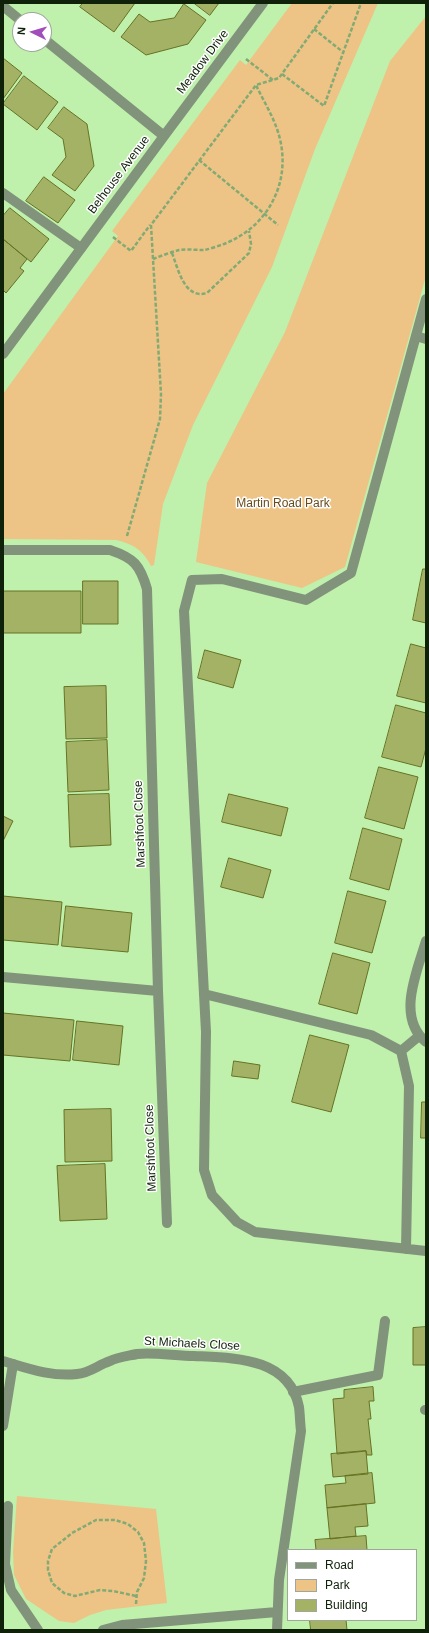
<!DOCTYPE html>
<html>
<head>
<meta charset="utf-8">
<style>
  body { margin:0 }
  #map { position:relative; width:429px; height:1633px; overflow:hidden; background:#bff0ac; font-family:Helvetica,sans-serif }
  canvas { display:block }
  .frame { position:absolute; inset:0; border:4px solid #0f2108; pointer-events:none }
  .legend { position:absolute; left:287px; top:1549px; width:130px; height:72px; box-sizing:border-box; background:#fff; border:1px solid #9fa69c; margin:0; padding:5px 7px; list-style:none; font-size:12px; color:#0f2108 }
  .legend li { display:flex; align-items:center; gap:8px; height:20px }
  .legend b { width:20px; border:1px solid #9fa69c }
  .north { position:absolute; left:12px; top:12px; width:40px; height:40px; box-sizing:border-box; background:#fff; border:1px solid #9fa69c; border-radius:50%; rotate:275deg; font-size:11px; font-weight:700; line-height:16px; text-align:center; color:#0f2108 }
  .north::after { content:''; display:block; margin:auto; width:14px; height:18px; background:#a14dbc; clip-path:polygon(50% 0,100% 100%,50% 72%,0 100%) }
</style>
</head>
<body>
<div id="map">
<canvas width="429" height="1633"></canvas>
<div class="frame"></div>
<ul class="legend">
<li><b style="height:5px;background:#81937a"></b>Road</li>
<li><b style="height:11px;background:#edc485"></b>Park</li>
<li><b style="height:11px;background:#a4b265"></b>Building</li>
</ul>
<div class="north">N</div>
</div>
<script>
const g = document.querySelector('canvas').getContext('2d');
g.lineJoin = 'round';
function fill(path, color) {
  g.fillStyle = color;
  g.fill(path, 'evenodd');
}
function stroke(path, color, width, dash) {
  g.strokeStyle = color;
  g.lineWidth = width;
  g.lineCap = dash ? 'butt' : 'round';
  g.setLineDash(dash || []);
  g.stroke(path);
}
function drawText(font, color, halo, rows, align = 'center') {
  g.font = font + ' Helvetica,sans-serif';
  g.lineWidth = 3;
  g.setLineDash([]);
  g.textBaseline = 'middle';
  g.strokeStyle = halo;
  g.fillStyle = color;
  for (const [text, x, y, turn = 0] of rows) {
    g.save();
    g.translate(x, y);
    g.rotate((+turn || 0) * Math.PI / 180);
    g.textAlign = isNaN(turn) ? turn : align;
    if (halo) g.strokeText(text, 0, 0);
    g.fillText(text, 0, 0);
    g.restore();
  }
}
const green = new Path2D(`
  M 292,3 L 378,3 L 315,149 L 272,267 L 193,425 L 163,504 L 154,565 L 151,566 C 143,550 133,544 116,540 L 3,539 L 3,394 L 118,236 L 112,231 L 240,60 L 246,65 Z
  M 426,16 L 426,276 L 345,567 L 302,588 L 196,562 L 207,483 L 285,332 L 390,61 Z
  M 17,1496 L 156,1509 L 167,1603 L 106,1610 L 90,1615 L 74,1623 L 59,1621 L 26,1599 L 14,1575 L 13,1552 Z`);
const building = new Path2D(`
  M 83,3 L 135,3 L 114,32 L 80,7 Z
  M 194,3 L 219,3 L 210,15 Z
  M 184,4 L 206,20 L 188,44 L 146,55 L 121,37 L 139,14 L 150,22 L 174,18 Z
  M 3,58 L 22,73 L 3,99 Z
  M 24,76 L 58,102 L 37,130 L 3,104 Z
  M 64,107 L 87,124 L 94,166 L 75,191 L 52,175 L 66,157 L 63,139 L 48,128 Z
  M 44,177 L 75,200 L 58,223 L 26,201 Z
  M 10,208 L 49,239 L 31,262 L 3,239 L 3,216 Z
  M 3,239 L 27,259 L 20,268 L 24,271 L 6,293 L 3,290 Z
  M 423,569 L 426,569 L 426,623 L 413,620 Z
  M 83,581 L 118,581 L 118,624 L 83,624 Z
  M 3,591 L 81,591 L 81,633 L 3,633 Z
  M 411,644 L 426,648 L 426,703 L 397,696 Z
  M 205,650 L 241,660 L 233,688 L 198,678 Z
  M 106,686 L 107,738 L 66,739 L 64,687 Z
  M 396,705 L 426,713 L 426,748 L 421,767 L 382,757 Z
  M 107,740 L 109,790 L 68,792 L 66,742 Z
  M 379,767 L 418,777 L 404,829 L 365,818 Z
  M 109,794 L 111,845 L 70,847 L 68,795 Z
  M 229,794 L 288,808 L 281,836 L 222,822 Z
  M 3,816 L 13,821 L 3,841 Z
  M 363,828 L 402,839 L 389,890 L 350,879 Z
  M 229,858 L 271,870 L 263,898 L 221,887 Z
  M 348,891 L 386,901 L 372,953 L 335,943 Z
  M 3,896 L 62,902 L 58,945 L 3,940 Z
  M 66,906 L 132,913 L 128,952 L 62,946 Z
  M 333,953 L 370,963 L 357,1014 L 319,1004 Z
  M 3,1013 L 74,1020 L 70,1061 L 3,1055 Z
  M 77,1021 L 123,1026 L 119,1065 L 73,1060 Z
  M 310,1035 L 349,1045 L 331,1112 L 292,1102 Z
  M 234,1061 L 260,1065 L 258,1079 L 232,1076 Z
  M 422,1102 L 426,1102 L 426,1138 L 421,1138 Z
  M 111,1109 L 112,1161 L 65,1162 L 64,1110 Z
  M 105,1164 L 107,1219 L 60,1221 L 57,1166 Z
  M 426,1327 L 426,1365 L 413,1365 L 413,1328 Z
  M 373,1387 L 374,1401 L 369,1401 L 371,1419 L 368,1419 L 372,1455 L 367,1455 L 366,1451 L 337,1454 L 333,1399 L 344,1398 L 344,1390 Z
  M 366,1451 L 368,1474 L 333,1477 L 331,1454 Z
  M 372,1473 L 375,1503 L 327,1508 L 325,1485 L 346,1483 L 345,1476 Z
  M 366,1504 L 368,1526 L 355,1527 L 356,1536 L 330,1539 L 327,1508 Z
  M 366,1536 L 367,1550 L 316,1550 L 315,1540 Z
  M 310,1620 L 346,1620 L 347,1630 L 311,1630 Z`);
const path = new Path2D(`
  M 314,29 L 343,52
  M 246,59 L 273,80
  M 282,74 L 324,106 L 361,3
  M 199,160 L 278,225
  M 113,237 L 131,251 L 150,225
  M 172,253 C 178,268 184,300 207,293 L 249,253 L 251,244 L 249,231
  M 153,259 C 161,256 171,252 179,250 C 187,249 196,250 204,250 C 210,249 218,246 224,244 C 270,226 293,179 278,132 C 273,116 263,100 256,85
  M 127,536 L 160,419 L 161,394 L 151,225 L 256,85 L 279,78 L 333,3
  M 136,1604 L 137,1592 L 144,1578 L 146,1561 L 144,1543 L 138,1532 L 128,1524 L 115,1520 L 96,1520 L 72,1533 L 52,1549 L 48,1561 L 48,1570 L 52,1583 L 64,1593 L 75,1596 L 100,1590 L 113,1591 L 136,1596`);
const lane = new Path2D(`
  M 3,193 L 81,248
  M 416,336 L 426,339
  M 204,994 L 184,611 L 192,580 L 222,579 L 306,600 L 351,573 L 426,299
  M 401,1051 L 419,1036
  M 406,1249 L 409,1086 L 401,1051 L 371,1035 L 204,994 L 206,1032 L 204,1170 L 212,1195 L 237,1222 L 255,1232 L 426,1251
  M 293,1392 L 378,1375 L 385,1321
  M 3,1426 L 13,1364
  M 8,1506 L 5,1564 L 11,1590 L 38,1630`);
const street = new Path2D(`
  M 3,6 L 20,20
  M 164,136 L 263,3
  M 3,354 L 164,136 L 44,39
  M 3,550 L 110,550 C 134,558 140,565 147,589 L 158,991 L 167,1223
  M 426,941 C 417,972 396,1017 426,1042
  M 3,977 L 158,991
  M 3,1361 C 27,1368 51,1377 77,1374 C 90,1373 98,1365 110,1361 C 118,1357 128,1356 137,1354 C 153,1352 177,1356 194,1356 C 234,1358 289,1357 299,1407 C 300,1415 300,1423 301,1431 L 279,1580 L 277,1630
  M 425,1410 L 426,1410
  M 103,1630 L 122,1625 L 277,1612`);
const streetNames = [
  ["Meadow Drive",203,62,-53],
  ["Belhouse Avenue",119,175,-53],
  ["Marshfoot Close",140,824,-92],
  ["Marshfoot Close",151,1148,-92],
  ["St Michaels Close",192,1344,3]
];
const parkNames = [
  ["Martin Road Park",283,504]
];
fill(green, '#edc485');
fill(building, '#a4b265');
stroke(building, '#667223', 1);
stroke(path, '#83aa74', 2.5, [4, 2]);
stroke(lane, '#81937a', 10);
stroke(street, '#81937a', 10);
drawText('12px', '#0f2108', '#fff', streetNames);
drawText('12px', '#674b1c', '#fff', parkNames);
</script>
</body>
</html>
